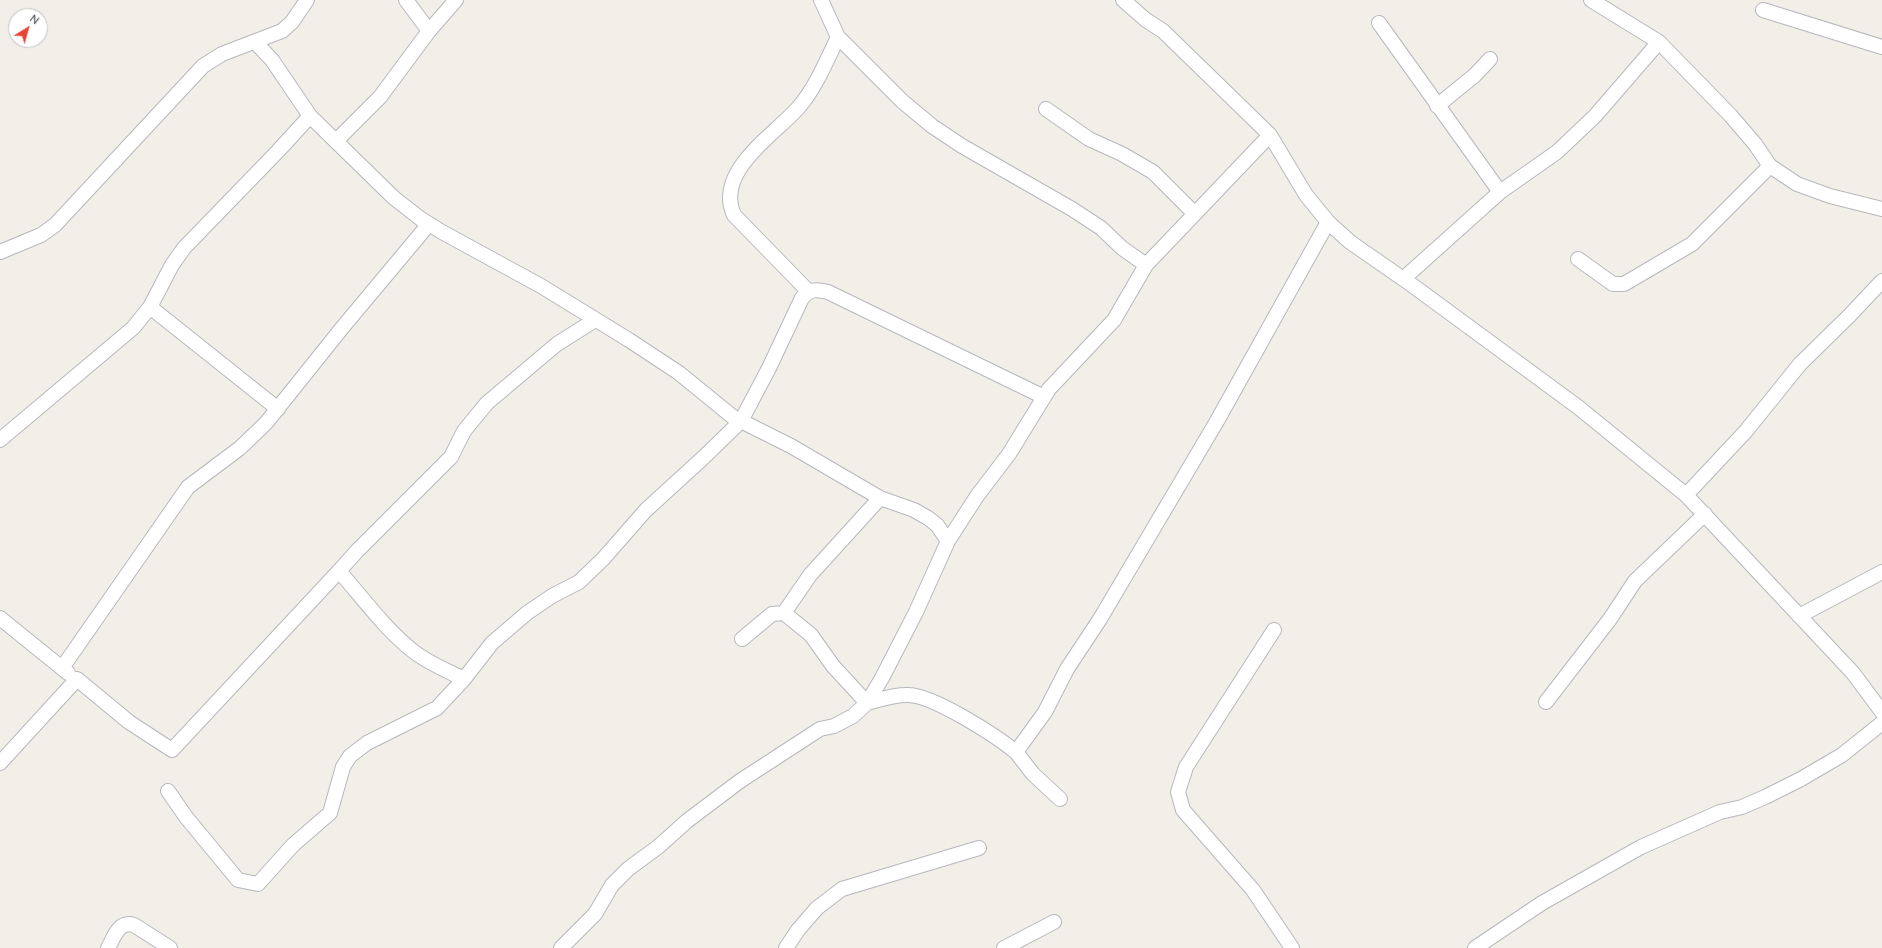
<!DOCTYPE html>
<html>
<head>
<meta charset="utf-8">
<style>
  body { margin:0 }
  #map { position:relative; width:1882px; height:948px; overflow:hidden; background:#f1efe8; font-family:Quicksand,sans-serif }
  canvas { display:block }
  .north { position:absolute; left:8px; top:8px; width:40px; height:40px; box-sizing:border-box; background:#fff; border:1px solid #bfc1c3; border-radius:50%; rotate:37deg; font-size:11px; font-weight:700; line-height:16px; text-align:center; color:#5f6368 }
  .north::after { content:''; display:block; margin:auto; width:14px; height:18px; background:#ea4335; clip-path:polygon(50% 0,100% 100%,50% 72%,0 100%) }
</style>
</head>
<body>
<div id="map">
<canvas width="1882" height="948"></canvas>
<div class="north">N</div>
</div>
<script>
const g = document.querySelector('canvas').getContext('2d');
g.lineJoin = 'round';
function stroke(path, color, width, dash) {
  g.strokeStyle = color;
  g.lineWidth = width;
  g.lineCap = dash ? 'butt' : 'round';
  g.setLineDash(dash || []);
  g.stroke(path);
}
const minor = new Path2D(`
  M 406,0 L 429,31
  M 821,0 L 838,37 L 902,101 L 932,126 L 962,146 L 1072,209 L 1101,228 L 1122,248 L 1146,265
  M 1123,0 L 1146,20 L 1163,31 L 1270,135 L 1306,195 L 1328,222 L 1350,242 L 1412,285 L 1578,407 L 1686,495
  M 1591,0 L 1659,42 L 1731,116 L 1755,144 L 1770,166 L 1797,184 L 1830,196 L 1882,209
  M 1763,10 L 1882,47
  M 1379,23 L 1500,192
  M 255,42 L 272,60 L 310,116 L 394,198 L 421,219 L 442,232 L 541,286 L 629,340 L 679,373 L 733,417 L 791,446 L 880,498 L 914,510 L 928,518 L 937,525 L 948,541
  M 1437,106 L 1475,75 L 1490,59
  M 1046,109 L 1089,139 L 1122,154 L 1153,172 L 1194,213
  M 336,141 L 380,97 L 429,31 L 456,0
  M 0,252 L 41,235 L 55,225 L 203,66 L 222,54 L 282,31 L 292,22 L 307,0
  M 1578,259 L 1613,284 L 1624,284 L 1692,244 L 1770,166
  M 1403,279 L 1500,192 L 1557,152 L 1595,116 L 1659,42
  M 1882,281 L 1849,316 L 1800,364 L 1746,431 L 1686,495 L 1853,673 L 1882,712
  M 808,291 L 734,215 C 714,172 774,135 798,108 C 815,89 827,60 838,37
  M 150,307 L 278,409
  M 0,440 L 133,328 L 150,307 L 172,265 L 184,248 L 278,151 L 310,116
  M 339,571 C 362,597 386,630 413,651 C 428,663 446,670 464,679
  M 784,613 L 810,575 L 880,498
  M 1799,616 L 1882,572
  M 0,618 L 68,673
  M 1274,630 L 1186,767 L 1178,792 L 1183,810 L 1253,890 L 1292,948
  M 742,639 L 772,614 L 784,613 L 811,635 L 833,666 L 867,703 C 880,700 894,694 909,695 C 934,696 995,735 1016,752 L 1045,712 L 1067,669 L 1100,619 L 1217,421 L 1328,222
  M 62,668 L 188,487 L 240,448 L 266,423 L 342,328 L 429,224
  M 1546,702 L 1610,619 L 1635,581 L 1705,514
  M 1016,752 L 1033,774 L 1060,799
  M 0,763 L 77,679 L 129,722 L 172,750 L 339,571 L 357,551 L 451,457 L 464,431 L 487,403 L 557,344 L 595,320
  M 168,791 L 186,817 L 238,880 L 258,884 L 293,845 L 330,813 L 343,767 L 350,756 L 367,743 L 437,708 L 464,679 L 492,643 L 527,613 L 552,596 L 579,582 L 603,559 L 646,510 L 704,457 L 741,421 L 769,368 L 802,298 C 810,289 816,289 828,292 L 1044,397
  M 108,948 C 114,937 119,920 134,925 L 170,948
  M 561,948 L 595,914 L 612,885 L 628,869 L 658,847 L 687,821 L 740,781 L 820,729 L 834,726 L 853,716 L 867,703 L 882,678 L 916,612 L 948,541 L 977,496 L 1009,454 L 1049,389 L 1114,320 L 1146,265 L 1270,135
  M 786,948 L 798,930 L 817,908 L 842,889 L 979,848
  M 1004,948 L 1054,922
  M 1475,948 L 1542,903 L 1641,847 L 1720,812 L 1742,807 L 1765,797 L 1801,779 L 1842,755 L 1882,723`);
stroke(minor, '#b5b8bc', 16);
stroke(minor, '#fff', 14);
</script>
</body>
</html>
